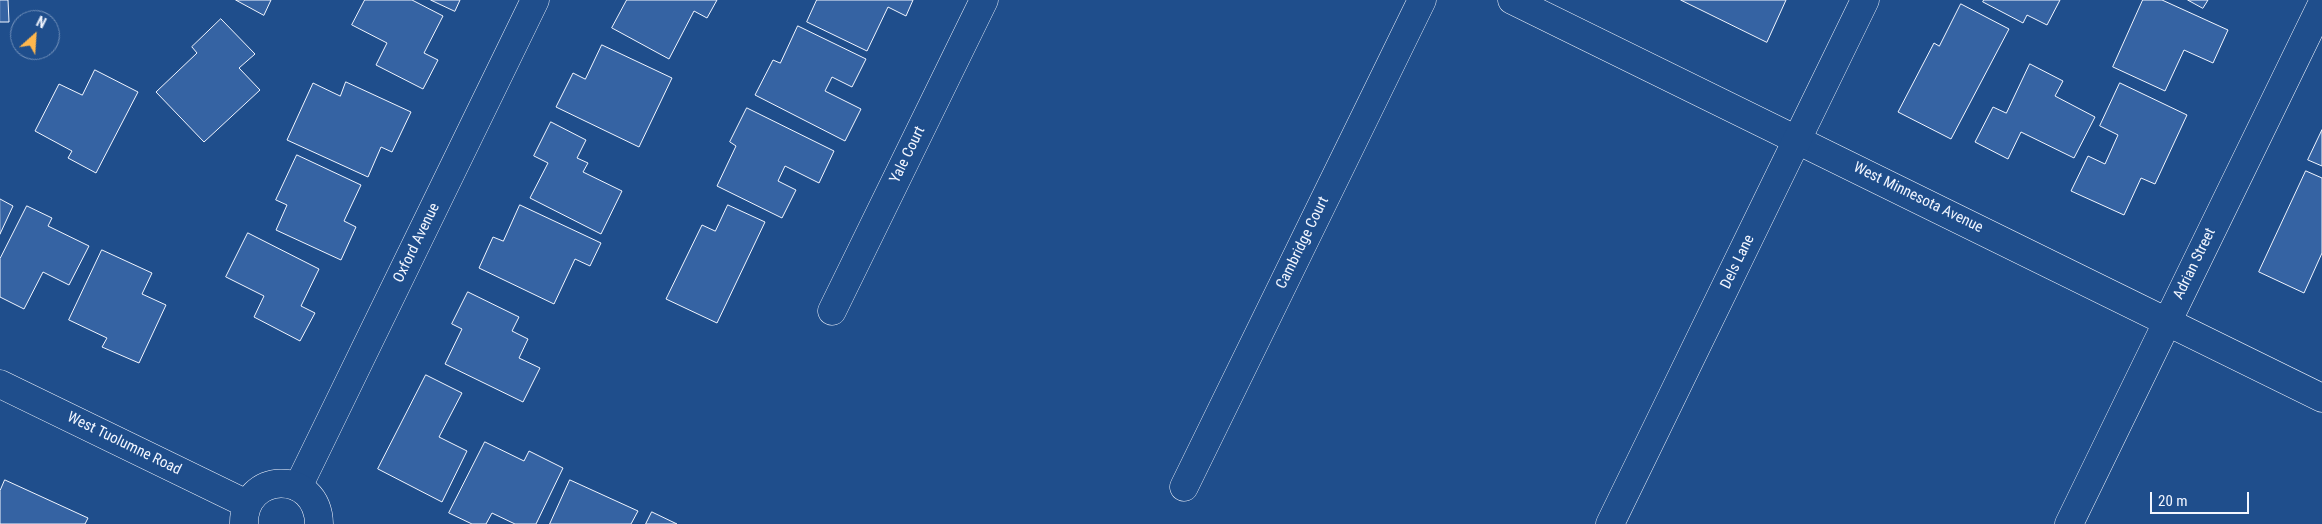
<!DOCTYPE html>
<html>
<head>
<meta charset="utf-8">
<style>
  body { margin:0 }
  #map { position:relative; width:2322px; height:524px; overflow:hidden; background:#1f4e8c; font-family:"Roboto Condensed",sans-serif }
  canvas { display:block }
  .north { position:absolute; left:10px; top:10px; width:50px; height:50px; box-sizing:border-box; background:#1f4e8c; border:1px solid #7391ba; border-radius:50%; rotate:26deg; font-size:14px; font-weight:700; line-height:20px; text-align:center; color:#f2f6ff }
  .north::after { content:''; display:block; margin:auto; width:18px; height:22px; background:#ffb74d; clip-path:polygon(50% 0,100% 100%,50% 72%,0 100%) }
  .scale { position:absolute; left:2150px; top:492px; width:99px; height:22px; box-sizing:border-box; border:2px solid #f2f6ff; border-top:0; padding-left:6px; font-size:15px; line-height:18px; white-space:nowrap; color:#f2f6ff; -webkit-text-stroke:4px #1f4e8c; paint-order:stroke }
</style>
</head>
<body>
<div id="map">
<canvas width="2322" height="524"></canvas>
<div class="north">N</div>
<div class="scale">20 m</div>
</div>
<script>
const g = document.querySelector('canvas').getContext('2d');
g.lineJoin = 'round';
function fill(path, color) {
  g.fillStyle = color;
  g.fill(path, 'evenodd');
}
function stroke(path, color, width, dash) {
  g.strokeStyle = color;
  g.lineWidth = width;
  g.lineCap = dash ? 'butt' : 'round';
  g.setLineDash(dash || []);
  g.stroke(path);
}
function drawText(font, color, halo, rows, align = 'center') {
  g.font = font + ' "Roboto Condensed",sans-serif';
  g.lineWidth = 4;
  g.setLineDash([]);
  g.textBaseline = 'middle';
  g.strokeStyle = halo;
  g.fillStyle = color;
  for (const [text, x, y, turn = 0] of rows) {
    g.save();
    g.translate(x, y);
    g.rotate((+turn || 0) * Math.PI / 180);
    g.textAlign = isNaN(turn) ? turn : align;
    if (halo) g.strokeText(text, 0, 0);
    g.fillText(text, 0, 0);
    g.restore();
  }
}
const building = new Path2D(`
  M 0,0 L 8,0 L 9,22 L 0,22 Z
  M 236,0 L 271,0 L 264,15 Z
  M 365,0 L 412,0 L 443,16 L 424,53 L 438,60 L 423,89 L 376,65 L 387,43 L 352,25 Z
  M 431,0 L 460,0 L 455,11 Z
  M 627,0 L 717,0 L 707,18 L 694,11 L 669,59 L 612,28 Z
  M 817,0 L 913,0 L 906,16 L 888,7 L 867,51 L 807,22 Z
  M 1681,0 L 1786,0 L 1767,42 Z
  M 1984,0 L 2060,0 L 2047,25 L 2027,15 L 2023,23 L 1983,2 Z
  M 2143,0 L 2162,0 L 2228,30 L 2213,63 L 2184,50 L 2165,91 L 2113,67 Z
  M 2188,0 L 2208,0 L 2203,8 Z
  M 1961,4 L 2009,29 L 1951,139 L 1898,112 L 1934,43 L 1939,46 Z
  M 221,19 L 255,54 L 239,68 L 260,90 L 204,142 L 156,92 L 197,53 L 192,47 Z
  M 798,26 L 866,59 L 852,87 L 832,77 L 825,91 L 861,109 L 845,141 L 755,95 L 773,60 L 780,63 Z
  M 602,45 L 672,78 L 639,147 L 556,107 L 573,73 L 585,79 Z
  M 2030,64 L 2063,81 L 2055,96 L 2095,117 L 2074,158 L 2021,132 L 2008,159 L 1975,142 L 1993,107 L 2006,113 Z
  M 95,70 L 138,92 L 96,173 L 68,158 L 72,151 L 35,131 L 59,84 L 82,95 Z
  M 346,82 L 411,112 L 392,152 L 381,147 L 368,177 L 287,140 L 313,83 L 340,96 Z
  M 2120,83 L 2187,115 L 2155,184 L 2141,178 L 2124,215 L 2071,191 L 2088,156 L 2105,164 L 2118,135 L 2100,126 Z
  M 747,108 L 834,151 L 819,183 L 785,166 L 778,181 L 796,190 L 782,218 L 717,186 L 736,146 L 730,142 Z
  M 551,122 L 586,140 L 577,158 L 588,163 L 583,172 L 622,191 L 601,234 L 530,198 L 548,163 L 534,156 Z
  M 2322,130 L 2322,166 L 2308,160 Z
  M 297,155 L 361,185 L 344,221 L 356,227 L 341,260 L 276,230 L 287,205 L 276,200 Z
  M 2306,171 L 2322,178 L 2322,253 L 2304,293 L 2259,272 Z
  M 0,199 L 13,206 L 0,234 Z
  M 520,205 L 601,243 L 590,266 L 575,259 L 554,304 L 479,268 L 493,237 L 503,241 Z
  M 728,205 L 765,222 L 717,323 L 666,299 L 702,225 L 715,231 Z
  M 27,206 L 52,218 L 48,226 L 89,246 L 69,285 L 43,272 L 24,309 L 0,297 L 0,259 Z
  M 248,233 L 319,269 L 301,306 L 315,313 L 300,341 L 254,317 L 264,296 L 226,277 Z
  M 102,250 L 152,273 L 142,294 L 166,305 L 139,363 L 102,347 L 107,338 L 69,320 Z
  M 468,292 L 519,317 L 512,331 L 528,339 L 519,358 L 540,368 L 523,402 L 445,364 L 462,329 L 452,324 Z
  M 426,375 L 462,393 L 439,437 L 467,451 L 442,502 L 378,469 Z
  M 485,442 L 524,461 L 529,451 L 563,468 L 536,524 L 515,524 L 492,513 L 486,524 L 472,524 L 449,513 Z
  M 5,480 L 88,518 L 85,524 L 0,524 L 0,491 Z
  M 570,480 L 638,511 L 631,524 L 550,524 Z
  M 652,512 L 677,524 L 646,524 Z`);
const minor = new Path2D(`
  M 1512,0 L 2322,398
  M 832,311 L 984,0
  M 298,487 L 535,0
  M 1184,487 L 1422,0
  M 2069,524 L 2322,4`);
const tertiary = new Path2D(`
  M 0,384 L 247,504
  M 244,524 C 243,471 318,469 319,524
  M 1610,524 L 1865,0`);
const streetNames = [
  ["Yale Court",908,155,-64],
  ["West Minnesota Avenue",1918,198,26],
  ["Oxford Avenue",417,243,-64],
  ["Cambridge Court",1303,243,-64],
  ["Dels Lane",1738,262,-64],
  ["Adrian Street",2195,264,-64],
  ["West Tuolumne Road",124,444,26]
];
fill(building, '#3563a3');
stroke(building, '#f2f6ff', 1);
stroke(minor, '#f2f6ff', 29);
stroke(tertiary, '#f2f6ff', 29);
stroke(minor, '#1f4e8c', 28);
stroke(tertiary, '#1f4e8c', 28);
drawText('15px', '#f2f6ff', '#1f4e8c', streetNames);
</script>
</body>
</html>
